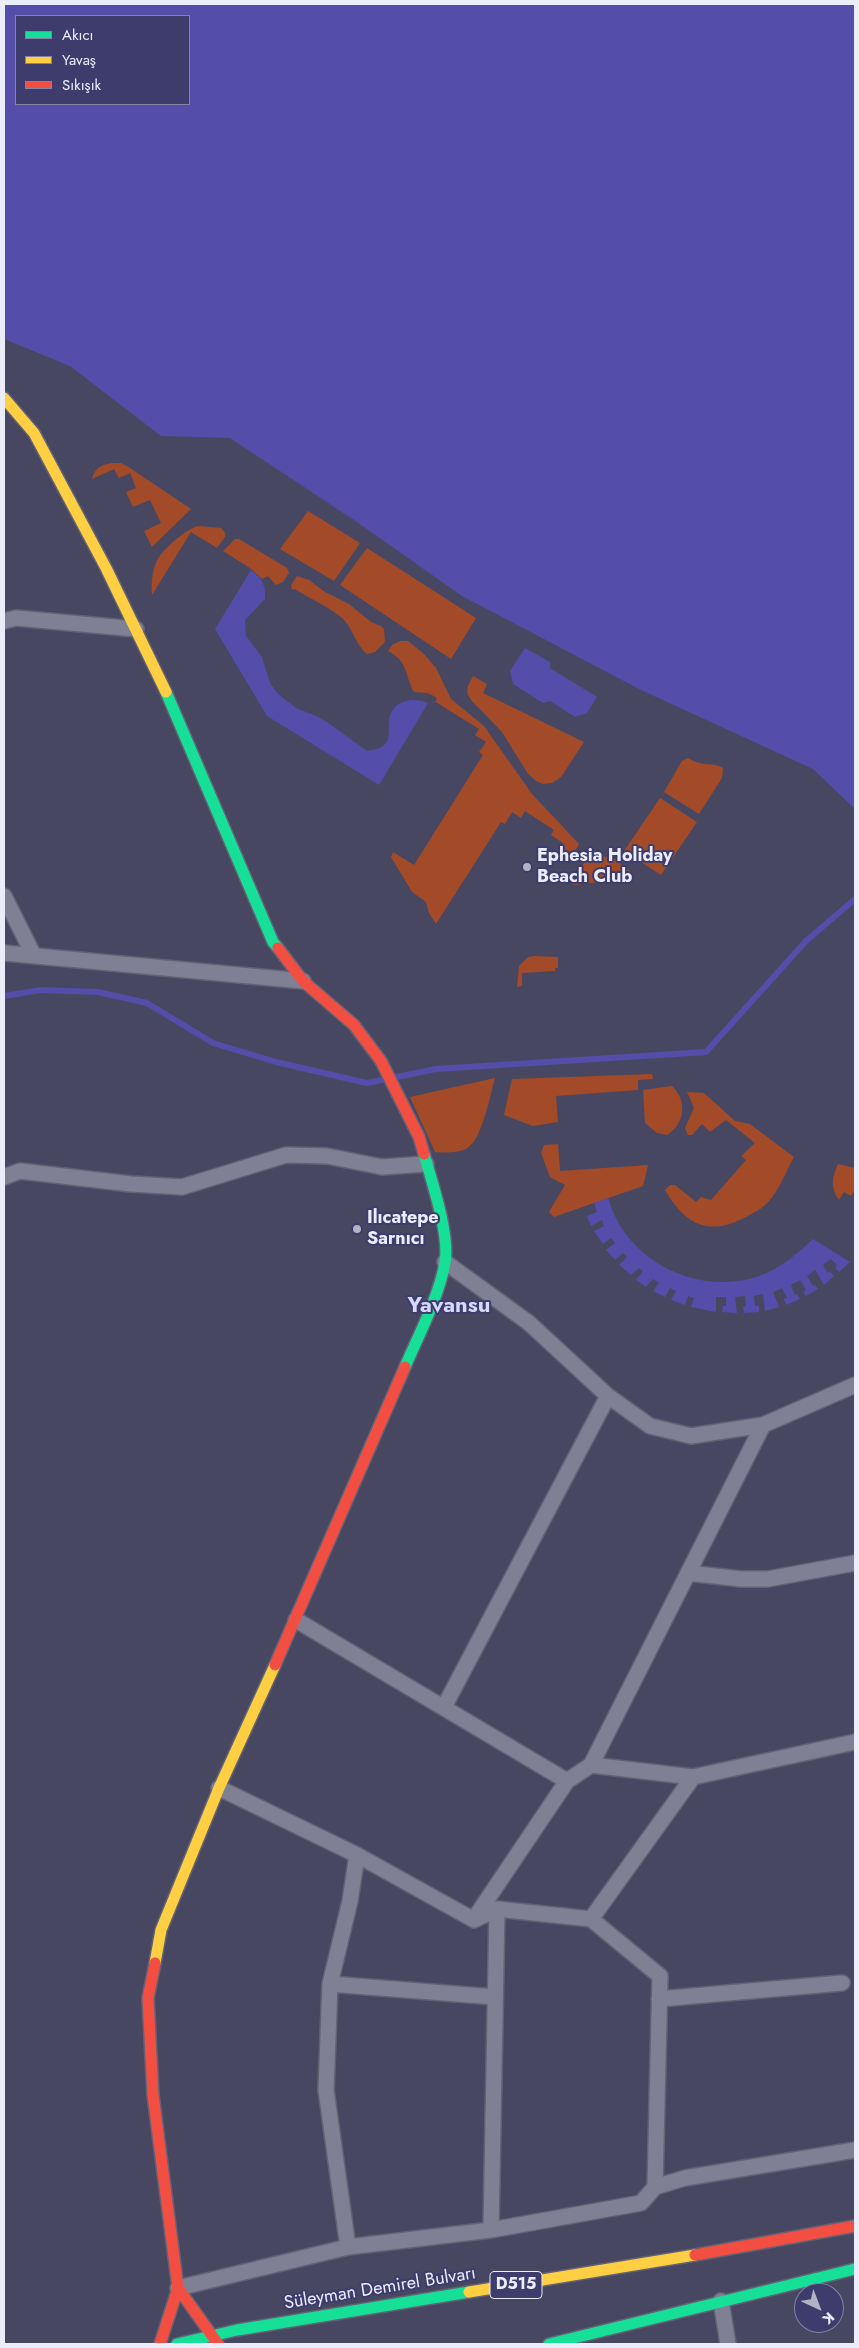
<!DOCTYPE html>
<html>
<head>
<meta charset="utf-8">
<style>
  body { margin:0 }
  #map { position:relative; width:859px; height:2348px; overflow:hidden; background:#484762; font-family:Jost,sans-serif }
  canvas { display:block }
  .frame { position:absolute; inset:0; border:5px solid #ecedfa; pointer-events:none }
  .legend { position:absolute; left:15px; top:15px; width:175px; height:90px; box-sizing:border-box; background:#3d3c6d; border:1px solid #8383a5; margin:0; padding:6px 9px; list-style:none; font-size:15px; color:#ecedfa }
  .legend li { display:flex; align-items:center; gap:10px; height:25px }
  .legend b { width:25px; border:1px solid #8383a5 }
  .north { position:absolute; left:794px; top:2283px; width:50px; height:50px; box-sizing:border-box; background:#3d3c6d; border:1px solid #8383a5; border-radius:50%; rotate:137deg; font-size:14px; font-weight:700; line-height:20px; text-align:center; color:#ecedfa }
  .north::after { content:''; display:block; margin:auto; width:18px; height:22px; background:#b3b3c5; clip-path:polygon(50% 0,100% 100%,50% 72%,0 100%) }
</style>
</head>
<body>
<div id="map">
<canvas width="859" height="2348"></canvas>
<div class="frame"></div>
<ul class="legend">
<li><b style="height:6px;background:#16e098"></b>Akıcı</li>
<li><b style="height:6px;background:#ffcf43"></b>Yavaş</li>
<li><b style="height:6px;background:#f24e42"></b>Sıkışık</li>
</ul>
<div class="north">K</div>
</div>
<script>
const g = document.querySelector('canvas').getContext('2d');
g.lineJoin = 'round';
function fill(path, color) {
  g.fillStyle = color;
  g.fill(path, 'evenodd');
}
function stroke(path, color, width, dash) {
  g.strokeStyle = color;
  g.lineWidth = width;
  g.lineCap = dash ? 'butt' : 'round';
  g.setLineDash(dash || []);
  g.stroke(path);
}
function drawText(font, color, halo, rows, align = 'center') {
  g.font = font + ' Jost,sans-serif';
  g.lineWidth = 4;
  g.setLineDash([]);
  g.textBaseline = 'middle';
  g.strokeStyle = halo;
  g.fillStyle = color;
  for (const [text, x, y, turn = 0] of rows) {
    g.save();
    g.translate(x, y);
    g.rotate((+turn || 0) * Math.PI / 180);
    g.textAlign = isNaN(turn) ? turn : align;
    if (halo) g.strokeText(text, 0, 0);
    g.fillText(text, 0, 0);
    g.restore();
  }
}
const green = new Path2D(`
  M 112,463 L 121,463 L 130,468 L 191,509 L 152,547 L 144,531 L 161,523 L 150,500 L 133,507 L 126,492 L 136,488 L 130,473 L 119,478 L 114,469 L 92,479 C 95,467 102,465 112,463 Z
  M 308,511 L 360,543 L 334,581 L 280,549 Z
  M 199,526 L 221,528 L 225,533 L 225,537 L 217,548 L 191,532 L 152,595 C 151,583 152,567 159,557 C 166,547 187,528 199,526 Z
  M 235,539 L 239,539 L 287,568 L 289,573 L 283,582 L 276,585 L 268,576 L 262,579 L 250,568 L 223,551 Z
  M 367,548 L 476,618 L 451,659 L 340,585 Z
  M 297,576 L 309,580 L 325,592 L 349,604 L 371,622 L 381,626 L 384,629 L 385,642 L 375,652 L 367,654 C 356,645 354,632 345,621 C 337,611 307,597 295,589 L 292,590 L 291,585 Z
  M 400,641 L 408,641 L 424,654 L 436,668 L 451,699 L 484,726 L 532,794 L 579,844 L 570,861 L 557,853 L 563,843 L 551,835 L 554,830 L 525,811 L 521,818 L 512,812 L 505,824 L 501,822 L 436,924 L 429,913 L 426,902 L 412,892 L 391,857 L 393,852 L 414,865 L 483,755 L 479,752 L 486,742 L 475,735 L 479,729 L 434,701 L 437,701 L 436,697 L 427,693 L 414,692 C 404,674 409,662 388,651 L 392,645 Z
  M 473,676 L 487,684 L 483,693 L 584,742 L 561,777 L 552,783 L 543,784 L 536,781 L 528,774 L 502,732 L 471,700 L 467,693 L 468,686 Z
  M 688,758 C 704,768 712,761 723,768 L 722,778 L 699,814 L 664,792 L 682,761 Z
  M 660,798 L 697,822 L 661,875 L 624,851 Z
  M 595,855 L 615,859 L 632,873 L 628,879 L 573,885 L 583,864 Z
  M 535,956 L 558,957 L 558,968 L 555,968 L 555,971 L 522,973 L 522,986 L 517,987 L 519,966 L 528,957 Z
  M 652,1074 L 653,1079 L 638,1080 L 638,1090 L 556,1096 L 558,1122 L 533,1126 L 504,1115 L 512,1079 Z
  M 495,1078 C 490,1095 482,1141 466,1149 C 456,1153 445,1153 435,1152 L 410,1097 Z
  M 672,1086 C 688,1101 685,1124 667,1135 L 657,1133 L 645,1123 L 643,1090 Z
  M 687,1092 L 704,1093 L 735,1121 L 750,1124 L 794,1157 C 786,1171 780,1189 769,1201 C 763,1209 753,1213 744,1218 C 707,1237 684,1223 665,1190 L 670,1185 L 675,1185 L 696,1202 L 701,1197 L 711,1200 L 746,1160 L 741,1156 L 755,1143 L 726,1120 L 710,1132 L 702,1124 L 692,1135 L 688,1135 L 685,1128 L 694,1108 Z
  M 558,1144 L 560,1171 L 648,1165 L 643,1186 L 554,1217 L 549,1212 L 565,1185 L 550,1177 L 541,1153 L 544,1145 Z
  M 838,1164 L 855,1168 L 855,1189 L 851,1196 L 844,1192 L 839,1200 C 830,1187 832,1178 838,1164 Z`);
const water = new Path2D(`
  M 4,4 L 855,4 L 855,809 L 813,769 L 641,690 L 462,596 L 354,520 L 230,438 L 161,436 L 70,366 L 4,339 ZM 16,16 L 189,16 L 189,104 L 16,104 Z
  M 251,570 C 262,579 266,584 265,599 L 245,620 L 246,636 L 262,657 L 270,683 L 278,694 L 296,708 L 316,716 L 327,722 L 367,751 C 373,750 380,749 385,744 C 391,738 388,729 389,721 C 391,701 412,696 428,703 L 379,785 L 267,716 L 215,629 Z
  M 525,648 L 550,662 L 550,668 L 597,697 L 587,713 L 575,717 L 550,701 L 543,703 L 513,684 L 510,671 Z
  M 608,1198 C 625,1258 690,1293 749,1279 C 775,1273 795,1256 813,1239 L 850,1262 L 839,1272 L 835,1268 L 837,1265 L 831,1259 L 823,1265 L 828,1273 L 830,1271 L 834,1276 L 824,1285 L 815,1270 L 807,1276 L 813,1286 L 815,1285 L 818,1289 L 806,1296 L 803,1292 L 806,1290 L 800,1280 L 791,1285 L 795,1295 L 797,1294 L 800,1299 L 786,1305 L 784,1299 L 787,1298 L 782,1288 L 773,1292 L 779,1307 L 765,1311 L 763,1294 L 754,1296 L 755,1306 L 759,1306 L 759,1312 L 744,1313 L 743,1307 L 746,1306 L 745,1296 L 735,1297 L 737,1313 L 722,1312 L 723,1306 L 726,1306 L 726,1297 L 716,1297 L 716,1312 L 691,1307 L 694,1298 L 688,1296 L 685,1305 L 671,1300 L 676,1291 L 670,1288 L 665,1297 L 653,1291 L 659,1283 L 653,1279 L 646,1287 L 636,1280 L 643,1271 L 639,1268 L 631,1275 L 619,1265 L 627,1257 L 623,1253 L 615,1260 L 606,1250 L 615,1243 L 611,1238 L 603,1244 L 594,1231 L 604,1226 L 602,1220 L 591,1226 L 587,1216 L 597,1212 L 594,1203 Z`);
const stream = new Path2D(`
  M 4,996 L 41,990 L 98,992 L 147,1003 L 213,1043 L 276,1062 L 367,1083 L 436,1069 L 706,1052 L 806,941 L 855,899`);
const street = new Path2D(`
  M 4,621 L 16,618 L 136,629
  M 4,896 L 34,956
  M 4,953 L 303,981
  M 4,1177 L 20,1171 L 131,1184 L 182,1187 L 286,1155 L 327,1156 L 382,1167 L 426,1164
  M 445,1262 L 529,1323 L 608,1396 L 650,1426 L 691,1436 L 763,1425 L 855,1385
  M 688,1573 L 741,1579 L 768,1579 L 855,1563
  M 296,1620 L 567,1781 L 591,1765 L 693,1777 L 855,1742
  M 444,1707 L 608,1396
  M 591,1765 L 763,1425
  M 219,1788 L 357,1855 L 474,1920 L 497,1909 L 591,1919 L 660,1976 L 655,2187
  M 474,1919 L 567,1781
  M 591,1919 L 693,1777
  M 330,1984 L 495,1997
  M 659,1999 L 842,1983
  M 491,2230 L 497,1909
  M 348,2247 L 326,2090 L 330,1984 L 350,1901 L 357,1855
  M 178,2288 L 348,2247 L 491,2230 L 641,2203 L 655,2187 L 685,2178 L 855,2150
  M 721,2301 L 728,2344`);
const fast = new Path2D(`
  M 166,692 L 273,942 L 278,948
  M 405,1367 C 419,1334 438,1299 445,1263 C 450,1235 432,1182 424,1154
  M 177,2344 L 237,2330 L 469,2292
  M 549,2344 L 855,2269`);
const slow = new Path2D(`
  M 4,398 L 34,433 L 106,568 L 166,692
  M 155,1963 L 161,1930 L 219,1788 L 275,1665
  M 469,2292 L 695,2255`);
const jam = new Path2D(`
  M 278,948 L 303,981 L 354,1025 L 381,1061 L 419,1137 L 424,1154
  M 275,1665 L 405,1367
  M 155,1963 L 148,1998 L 153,2095 L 178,2288 L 160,2344
  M 695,2255 L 855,2226
  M 178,2288 L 218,2344`);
const markers = [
  [527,867,5,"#b3b3c5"],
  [357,1229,5,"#b3b3c5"]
];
const shields = [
  [516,2285,52]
];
const shieldNames = [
  ["D515",516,2285]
];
const poiNames = [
  ["Ephesia Holiday",537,857],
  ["Beach Club",537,878],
  ["Ilıcatepe",367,1219],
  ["Sarnıcı",367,1240]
];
const streetNames = [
  ["Süleyman Demirel Bulvarı",380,2289,-9]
];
const districtNames = [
  ["Yavansu",449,1307]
];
fill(green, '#a34b28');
fill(water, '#544daa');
stroke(stream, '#544daa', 6);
stroke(street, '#636275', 18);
stroke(fast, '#636275', 14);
stroke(slow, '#636275', 14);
stroke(jam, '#636275', 14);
stroke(street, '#808095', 15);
stroke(fast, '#16e098', 11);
stroke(slow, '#ffcf43', 11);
stroke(jam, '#f24e42', 11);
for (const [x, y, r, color] of markers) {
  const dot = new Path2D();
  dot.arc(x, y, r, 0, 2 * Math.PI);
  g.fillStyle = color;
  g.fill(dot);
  stroke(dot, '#3d3c6d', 2);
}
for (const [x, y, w] of shields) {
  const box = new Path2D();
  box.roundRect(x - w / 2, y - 13.5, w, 27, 4);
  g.fillStyle = '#3d3c6d';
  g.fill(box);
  stroke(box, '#ecedfa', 1);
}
drawText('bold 16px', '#ecedfa', null, shieldNames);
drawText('bold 18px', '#ecedfa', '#3d3c6d', poiNames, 'left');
drawText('18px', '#ecedfa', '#3d3c6d', streetNames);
drawText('bold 22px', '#d6d8fc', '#3d3c6d', districtNames);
</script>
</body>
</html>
